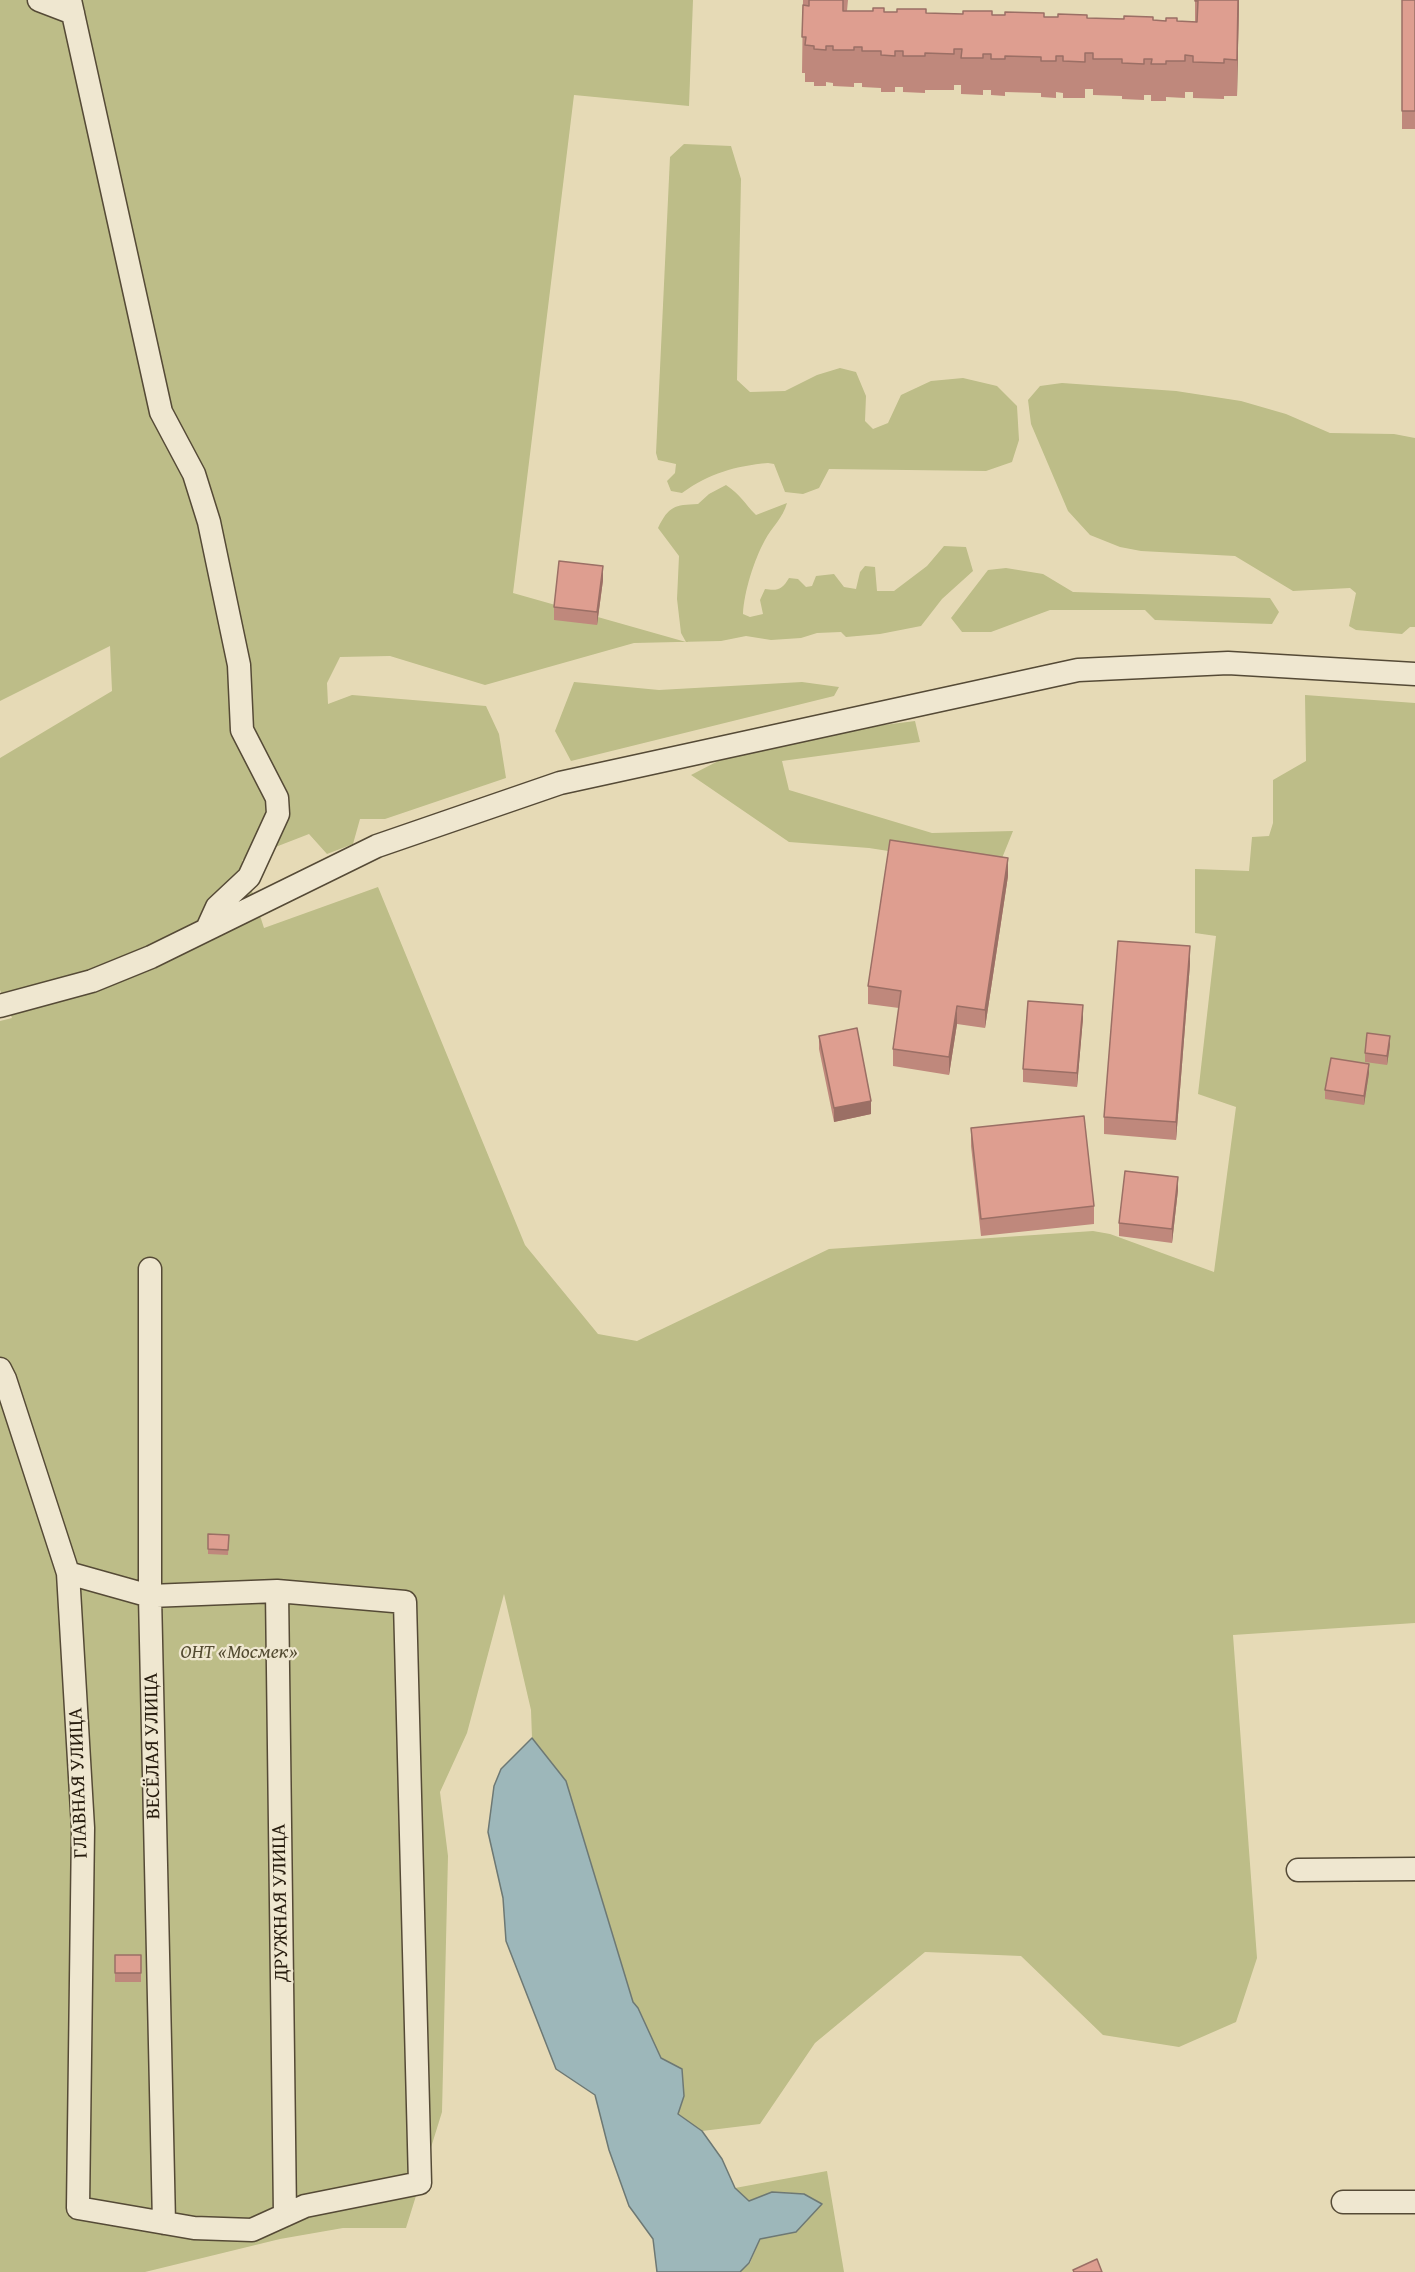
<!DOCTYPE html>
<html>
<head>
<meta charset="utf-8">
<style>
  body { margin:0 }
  canvas { display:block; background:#e6dab6 }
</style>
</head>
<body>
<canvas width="1415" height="2272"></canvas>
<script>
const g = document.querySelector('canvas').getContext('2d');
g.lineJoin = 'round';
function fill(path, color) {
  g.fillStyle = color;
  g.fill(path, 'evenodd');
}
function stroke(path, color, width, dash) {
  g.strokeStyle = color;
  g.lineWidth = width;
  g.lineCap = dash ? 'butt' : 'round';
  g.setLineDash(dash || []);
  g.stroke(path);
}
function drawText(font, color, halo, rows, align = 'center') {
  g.font = font + ' "Gentium Book Plus",serif';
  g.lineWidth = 4.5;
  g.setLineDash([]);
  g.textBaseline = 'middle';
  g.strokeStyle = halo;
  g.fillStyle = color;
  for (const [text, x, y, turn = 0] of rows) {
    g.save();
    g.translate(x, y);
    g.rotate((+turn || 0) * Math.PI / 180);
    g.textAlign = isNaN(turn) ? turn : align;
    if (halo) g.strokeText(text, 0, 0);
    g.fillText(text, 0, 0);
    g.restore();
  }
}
const green = new Path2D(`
  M 0,0 L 693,0 L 689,106 L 574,95 L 513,593 L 686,642 L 681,633 L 677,599 L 679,556 L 658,528 C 669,506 674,505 698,504 L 709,494 L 726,485 C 741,495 744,503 756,515 L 787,503 C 783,518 772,527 765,540 C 754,560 744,592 743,614 L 750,617 L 763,614 L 760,600 L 765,589 C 777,591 782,590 789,578 L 798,579 L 806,587 L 812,586 L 816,576 L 834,574 L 844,587 L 856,589 L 860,572 L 865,566 L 875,567 L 877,591 L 894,591 L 927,566 L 944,546 L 966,547 L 973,571 L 942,599 L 921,626 L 880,634 L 846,637 L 841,632 L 817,633 L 801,638 L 771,640 L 746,636 L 721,641 L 634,643 L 485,685 L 390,656 L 340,657 L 327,683 L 328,704 L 352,695 L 486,706 L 499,734 L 506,778 L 385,819 L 360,819 L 353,844 L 327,854 L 309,834 L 242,860 L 264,928 L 378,887 L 525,1245 L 598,1334 L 637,1341 L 829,1249 L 1093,1231 L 1110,1234 L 1214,1272 L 1236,1107 L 1198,1094 L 1216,936 L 1195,933 L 1195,869 L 1249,871 L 1252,837 L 1269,836 L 1273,823 L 1273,780 L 1306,761 L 1305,695 L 1415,703 L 1415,1623 L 1233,1635 L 1257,1958 L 1236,2022 L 1179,2047 L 1103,2035 L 1021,1956 L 925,1952 L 815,2043 L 760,2124 L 702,2131 L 678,2114 L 684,2096 L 661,2059 L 638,2008 L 633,2002 L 566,1781 L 532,1738 L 531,1710 L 504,1594 L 467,1733 L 440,1792 L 448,1856 L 442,2112 L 406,2228 L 343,2228 L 280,2239 L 145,2272 L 0,2272 L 0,1021 L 12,1018 L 0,990 L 0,758 L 112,691 L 110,646 L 0,701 Z
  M 684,144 L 731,146 L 741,179 L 737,380 L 750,392 L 785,391 L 817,375 L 840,368 L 856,372 L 866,396 L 865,421 L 873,429 L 888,423 L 901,395 L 931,381 L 963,378 L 997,386 L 1017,406 L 1019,440 L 1012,462 L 986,471 L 829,469 L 819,488 L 803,494 L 785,492 L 774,464 L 768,463 C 735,466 710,473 682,493 L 671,491 L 667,481 L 675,473 L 676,464 L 658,460 L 656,453 L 670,157 Z
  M 1062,383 L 1176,391 L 1241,401 L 1286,414 L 1330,433 L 1394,434 L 1415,438 L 1415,627 L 1410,627 L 1402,634 L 1356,630 L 1349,626 L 1356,593 L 1350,588 L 1293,591 L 1235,556 L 1141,551 L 1120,547 L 1090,535 L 1068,511 L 1031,424 L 1028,400 L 1040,386 Z
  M 1006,568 L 1043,574 L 1073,592 L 1270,598 L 1279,612 L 1272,624 L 1155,620 L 1145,610 L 1050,610 L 991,632 L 962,632 L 951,618 L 988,570 Z
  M 574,682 L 659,690 L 802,682 L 839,687 L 834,696 L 571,761 L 555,731 Z
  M 915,721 L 920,742 L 782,761 L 789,790 L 932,833 L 1013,831 L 998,868 L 869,848 L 789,842 L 691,775 L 722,759 L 829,732 Z
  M 827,2171 L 844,2272 L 740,2272 L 750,2263 L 760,2239 L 796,2232 L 804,2194 L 772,2192 L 749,2202 L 735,2188 Z`);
const water = new Path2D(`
  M 532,1738 L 566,1781 L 633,2002 L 638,2008 L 661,2058 L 682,2069 L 684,2096 L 678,2114 L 702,2131 L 722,2159 L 735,2188 L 749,2201 L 772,2192 L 804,2194 L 822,2204 L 796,2232 L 760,2239 L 749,2263 L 740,2272 L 657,2272 L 653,2239 L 629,2206 L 609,2150 L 595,2095 L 556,2069 L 506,1941 L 503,1898 L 488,1832 L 494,1786 L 501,1769 Z`);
const minor = new Path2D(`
  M 39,0 L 73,13
  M 70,0 L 161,412 L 194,474 L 209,522 L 239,665 L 242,730 L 277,798 L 278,814 L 249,877 L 217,907 L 207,929
  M 0,1006 L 92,981 L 151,957 L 377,846 L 560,783 L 1078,670 L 1228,663 L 1415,674
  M 150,1269 L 150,1596 L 164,2223
  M 0,1369 L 5,1379 L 68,1573 L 83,1828 L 78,2208 L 194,2228 L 252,2230 L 305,2206 L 420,2183 L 405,1602 L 277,1591 L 150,1596 L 68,1573
  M 277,1591 L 285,2215
  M 1298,1870 L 1415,1869
  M 1343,2202 L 1415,2202`);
const wall = new Path2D(`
  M 803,0 L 848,0 L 847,11 L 1195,22 L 1195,0 L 1239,0 L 1237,96 L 1224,96 L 1224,99 L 1193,98 L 1193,92 L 1185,92 L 1185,98 L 1166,97 L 1166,101 L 1151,101 L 1151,95 L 1144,95 L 1144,100 L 1122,99 L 1122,96 L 1093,95 L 1093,89 L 1085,89 L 1085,98 L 1063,98 L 1063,93 L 1056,92 L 1056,98 L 1041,97 L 1041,93 L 1005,92 L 1005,96 L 991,95 L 991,90 L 983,90 L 983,95 L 961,94 L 961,85 L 954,85 L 954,90 L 925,90 L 925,93 L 903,92 L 903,87 L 895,87 L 895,92 L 881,92 L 881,88 L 862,87 L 862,83 L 854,83 L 854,87 L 833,86 L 833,83 L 826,82 L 826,86 L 814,86 L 814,82 L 805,82 L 805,73 L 802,73 Z
  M 1402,0 L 1415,0 L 1415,129 L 1402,129 Z
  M 603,580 L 597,625 L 554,620 L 554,607 Z
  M 1008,876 L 985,1028 L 957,1024 L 949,1075 L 893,1066 L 893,1049 L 899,1008 L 868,1004 L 868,986 Z
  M 1190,964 L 1176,1140 L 1104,1134 L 1104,1117 Z
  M 1083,1018 L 1077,1087 L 1023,1082 L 1023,1069 Z
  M 819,1036 L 871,1114 L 834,1122 L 819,1049 Z
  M 1390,1045 L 1387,1065 L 1365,1062 L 1365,1053 Z
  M 1369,1073 L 1364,1105 L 1325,1099 L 1325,1090 Z
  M 971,1128 L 1094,1206 L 1094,1224 L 981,1236 L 971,1146 Z
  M 1178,1190 L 1172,1243 L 1119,1236 L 1119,1223 Z
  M 208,1534 L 229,1535 L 228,1555 L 208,1554 Z
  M 115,1955 L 141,1955 L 141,1982 L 115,1982 Z`);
const shadedWall = new Path2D(`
  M 1238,0 L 1239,0 L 1237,96 L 1237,60 Z
  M 603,566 L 603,580 L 597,625 L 597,612 Z
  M 1008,858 L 1008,876 L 985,1028 L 985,1010 Z
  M 1190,946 L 1190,964 L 1176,1140 L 1176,1122 Z
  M 1083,1005 L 1083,1018 L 1077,1087 L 1077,1073 Z
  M 957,1006 L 957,1024 L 949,1075 L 949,1057 Z
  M 1390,1036 L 1390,1045 L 1387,1065 L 1387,1056 Z
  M 1369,1064 L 1369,1073 L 1364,1105 L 1364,1096 Z
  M 871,1101 L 871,1114 L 834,1122 L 834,1108 Z
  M 1178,1177 L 1178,1190 L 1172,1243 L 1172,1229 Z`);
const building = new Path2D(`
  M 809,0 L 843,0 L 843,11 L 873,11 L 873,8 L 884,8 L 884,12 L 897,12 L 897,9 L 926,9 L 926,13 L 963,14 L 963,11 L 992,11 L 992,15 L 1005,15 L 1005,12 L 1044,13 L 1044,17 L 1058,17 L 1058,14 L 1087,15 L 1087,18 L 1124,19 L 1124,16 L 1153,17 L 1153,20 L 1166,21 L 1166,18 L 1177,18 L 1177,21 L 1197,22 L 1198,1 L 1195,1 L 1195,0 L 1238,0 L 1237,60 L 1224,59 L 1224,63 L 1193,62 L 1193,56 L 1185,55 L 1185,61 L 1166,61 L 1166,64 L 1151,64 L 1152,59 L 1144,59 L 1144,64 L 1122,63 L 1122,59 L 1093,59 L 1093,53 L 1085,53 L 1085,62 L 1063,61 L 1063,56 L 1056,56 L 1056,61 L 1041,61 L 1041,57 L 1005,56 L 1005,59 L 991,59 L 991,54 L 983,54 L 983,58 L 961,58 L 962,49 L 954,49 L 954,54 L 925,53 L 925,56 L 903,56 L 903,51 L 895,51 L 895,56 L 881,55 L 881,51 L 862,51 L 862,47 L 854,47 L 854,50 L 833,50 L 833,46 L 826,46 L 826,50 L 814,49 L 814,46 L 805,45 L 806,37 L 802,37 L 803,5 L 809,6 Z
  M 1402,0 L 1415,0 L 1415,111 L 1402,111 Z
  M 559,561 L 603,566 L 597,612 L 554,607 Z
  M 890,840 L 1008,858 L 985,1010 L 957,1006 L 949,1057 L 893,1049 L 901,991 L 868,986 Z
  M 1118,941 L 1190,946 L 1176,1122 L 1104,1117 Z
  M 1028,1001 L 1083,1005 L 1077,1073 L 1023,1069 Z
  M 857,1028 L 871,1101 L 834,1108 L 819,1036 Z
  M 1367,1033 L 1390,1036 L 1387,1056 L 1365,1053 Z
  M 1331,1058 L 1369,1064 L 1364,1096 L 1325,1090 Z
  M 1084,1116 L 1094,1206 L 981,1219 L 971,1128 Z
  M 1125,1171 L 1178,1177 L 1172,1229 L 1119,1223 Z
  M 208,1534 L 229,1535 L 228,1550 L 208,1549 Z
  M 115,1955 L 141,1955 L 141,1973 L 115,1973 Z
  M 1097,2259 L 1102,2272 L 1074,2272 L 1073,2270 Z`);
const parkNames = [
  ["ОНТ «Мосмек»",239,1653]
];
const streetNames = [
  ["ВЕСЁЛАЯ УЛИЦА",153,1746,-91],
  ["ГЛАВНАЯ УЛИЦА",79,1783,-92],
  ["ДРУЖНАЯ УЛИЦА",281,1903,-91]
];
fill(green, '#bdbd88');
fill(water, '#9db7ba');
stroke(water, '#6d7874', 1.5);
stroke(minor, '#554a36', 25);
stroke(minor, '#efe7d0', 22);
fill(wall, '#bf887c');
fill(shadedWall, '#9b6f65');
fill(building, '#de9e90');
stroke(building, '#9b6f65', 1.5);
drawText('italic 20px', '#534b31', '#efe7d0', parkNames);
drawText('20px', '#251a0c', '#efe7d0', streetNames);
</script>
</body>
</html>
